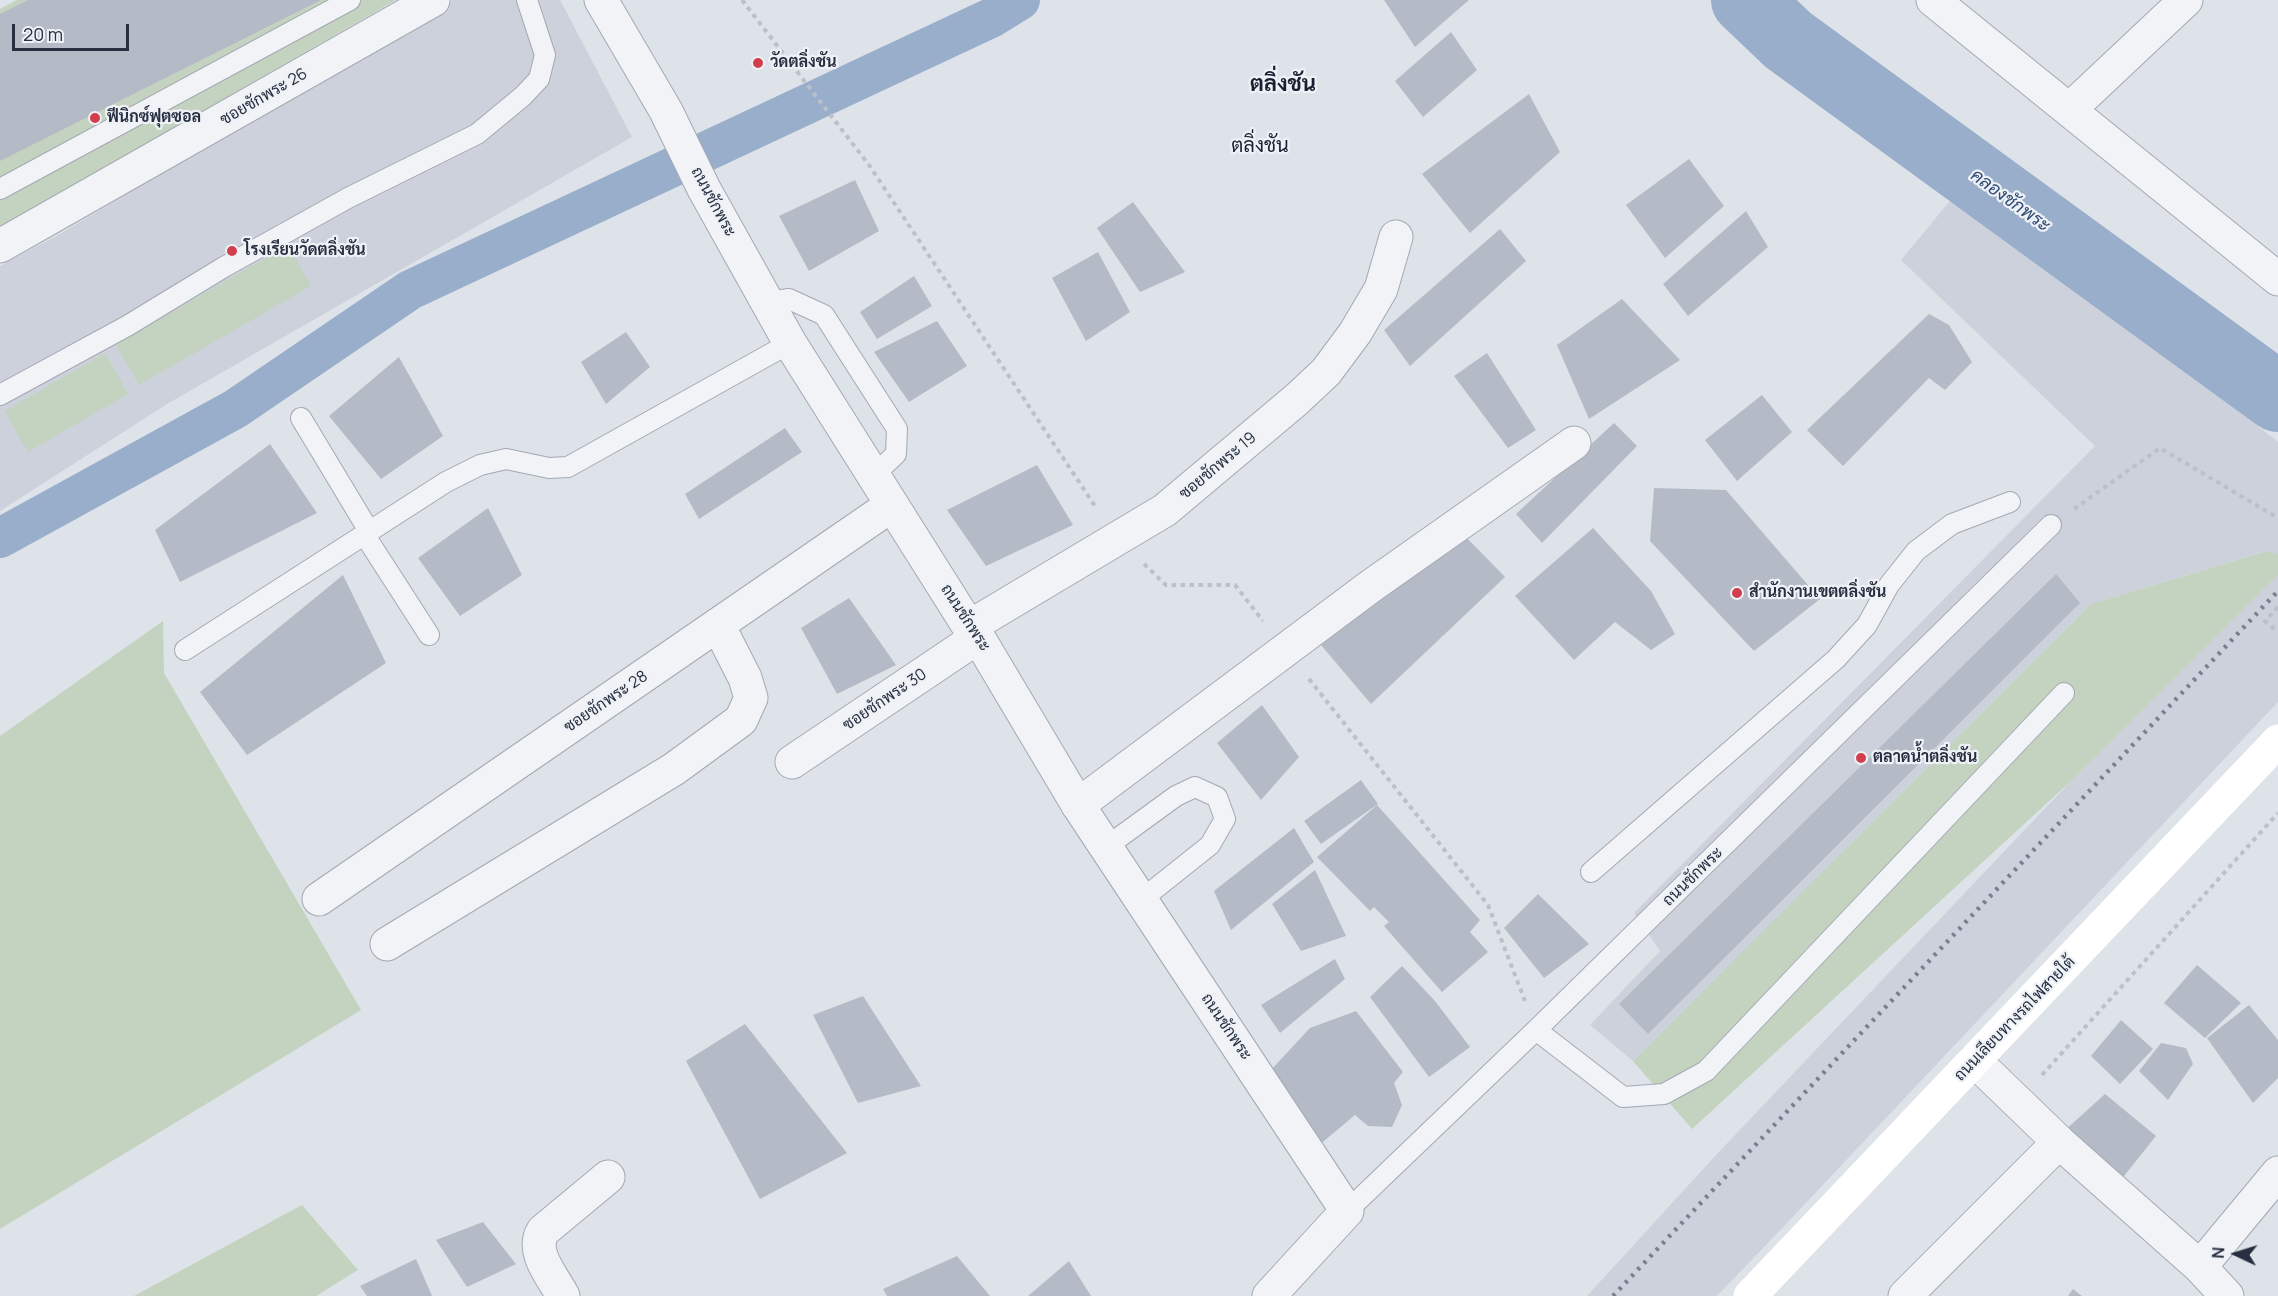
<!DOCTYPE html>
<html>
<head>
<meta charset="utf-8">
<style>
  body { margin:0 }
  #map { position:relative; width:2278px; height:1296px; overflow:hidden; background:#dee2e9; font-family:Manrope,sans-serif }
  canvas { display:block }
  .north { position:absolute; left:2206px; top:1224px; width:60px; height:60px; -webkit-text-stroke:4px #eef1f6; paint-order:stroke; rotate:274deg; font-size:16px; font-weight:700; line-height:24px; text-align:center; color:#272f40 }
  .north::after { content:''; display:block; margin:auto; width:21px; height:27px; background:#272f40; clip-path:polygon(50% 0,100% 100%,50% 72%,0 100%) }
  .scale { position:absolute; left:12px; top:24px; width:117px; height:27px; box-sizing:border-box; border:3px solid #272f40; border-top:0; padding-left:8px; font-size:18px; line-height:21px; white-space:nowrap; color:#272f40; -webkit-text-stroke:4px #eef1f6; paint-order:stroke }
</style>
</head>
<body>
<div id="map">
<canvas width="2278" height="1296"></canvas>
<div class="north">N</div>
<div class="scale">20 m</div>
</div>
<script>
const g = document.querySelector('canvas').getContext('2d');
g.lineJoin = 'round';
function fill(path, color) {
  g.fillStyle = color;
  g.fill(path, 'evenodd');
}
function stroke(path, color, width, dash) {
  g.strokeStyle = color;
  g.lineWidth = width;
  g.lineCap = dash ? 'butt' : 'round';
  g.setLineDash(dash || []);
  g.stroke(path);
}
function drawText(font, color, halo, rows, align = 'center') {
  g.font = font + ' Manrope,Sarabun,sans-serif';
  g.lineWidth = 4.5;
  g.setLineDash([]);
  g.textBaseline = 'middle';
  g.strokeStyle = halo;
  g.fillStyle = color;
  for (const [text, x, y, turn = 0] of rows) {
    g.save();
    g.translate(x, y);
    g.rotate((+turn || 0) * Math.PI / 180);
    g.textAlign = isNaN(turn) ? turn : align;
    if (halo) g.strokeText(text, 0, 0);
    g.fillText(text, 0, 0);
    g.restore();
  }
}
const built = new Path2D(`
  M 453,0 L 560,0 L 632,137 L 167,404 L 0,511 L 0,266 L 58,235 Z
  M 1959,190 L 2278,442 L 2278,554 L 2266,551 L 2091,604 L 1633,1061 L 1590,1025 L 1660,951 L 1634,913 L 2095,446 L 1901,260 Z
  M 2278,575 L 2278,702 L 1786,1224 L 1717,1296 L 1587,1296 L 1716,1155 L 2071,781 Z`);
const green = new Path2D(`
  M 17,0 L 396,0 L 0,228 L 0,9 Z
  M 288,245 L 311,286 L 139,385 L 116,344 Z
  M 105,353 L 128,394 L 28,452 L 5,411 Z
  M 2267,551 L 2278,554 L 2278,575 L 2071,781 L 1692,1129 L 1633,1061 L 2091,604 Z
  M 163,621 L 164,673 L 361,1010 L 0,1229 L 0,736 Z
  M 302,1205 L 358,1270 L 316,1296 L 134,1296 Z`);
const canal = new Path2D(`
  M 0,538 L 235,409 L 410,290 L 991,18 L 1020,0`);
const river = new Path2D(`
  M 1746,0 L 1788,40 L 2278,397`);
const building = new Path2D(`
  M 28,0 L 321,0 L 0,161 L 0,14 Z
  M 1384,0 L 1469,0 L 1415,47 Z
  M 1451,32 L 1477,70 L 1423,117 L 1395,81 Z
  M 1529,94 L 1560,152 L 1470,233 L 1422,174 Z
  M 1689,159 L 1724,206 L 1665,258 L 1626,205 Z
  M 855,180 L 879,231 L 809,271 L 779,216 Z
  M 1133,202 L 1185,272 L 1140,292 L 1097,228 Z
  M 1746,211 L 1768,247 L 1688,316 L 1663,284 Z
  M 1500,229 L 1526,261 L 1410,366 L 1384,330 Z
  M 1098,252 L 1130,312 L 1086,341 L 1052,278 Z
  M 914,276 L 932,306 L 877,339 L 860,312 Z
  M 1622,299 L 1680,360 L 1589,419 L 1557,345 Z
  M 1929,314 L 1949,325 L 1972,362 L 1945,390 L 1929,378 L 1843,466 L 1807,430 Z
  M 937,321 L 967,366 L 909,402 L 874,352 Z
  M 626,332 L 650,367 L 606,404 L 581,362 Z
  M 1487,353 L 1536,430 L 1508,448 L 1454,376 Z
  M 399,357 L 443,436 L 381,479 L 329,416 Z
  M 1762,395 L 1792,432 L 1737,481 L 1705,440 Z
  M 1614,423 L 1637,446 L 1542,543 L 1516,514 Z
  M 785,428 L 802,452 L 699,519 L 685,494 Z
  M 270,444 L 317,513 L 180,582 L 155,530 Z
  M 1037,465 L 1073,525 L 986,566 L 947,510 Z
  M 1654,488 L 1726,490 L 1820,599 L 1754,651 L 1650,541 Z
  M 488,508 L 522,575 L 460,616 L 418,558 Z
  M 1593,528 L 1651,591 L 1675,634 L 1651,650 L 1615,622 L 1574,660 L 1515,596 Z
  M 1463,534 L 1505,577 L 1371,704 L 1321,645 Z
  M 2056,574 L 2080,603 L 1648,1034 L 1619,1004 Z
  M 343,575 L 386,663 L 247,755 L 200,692 Z
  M 849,598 L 896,665 L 837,694 L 801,628 Z
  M 1262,705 L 1299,757 L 1261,800 L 1217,743 Z
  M 1361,780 L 1378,804 L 1321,844 L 1304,821 Z
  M 1377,805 L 1480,920 L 1470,932 L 1488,952 L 1442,992 L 1384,926 L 1389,922 L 1374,907 L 1370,911 L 1317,857 Z
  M 1294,828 L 1314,862 L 1231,930 L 1214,891 Z
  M 1315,870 L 1346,936 L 1301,951 L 1272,904 Z
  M 1538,894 L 1589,944 L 1544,978 L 1504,928 Z
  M 1335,959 L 1345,979 L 1280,1033 L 1261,1005 Z
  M 2197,965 L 2241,1003 L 2205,1038 L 2164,1003 Z
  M 1402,966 L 1435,1001 L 1470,1047 L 1429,1077 L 1370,997 Z
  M 863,996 L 921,1086 L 858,1103 L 813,1015 Z
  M 2249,1005 L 2278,1040 L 2278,1078 L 2253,1103 L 2207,1038 Z
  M 1356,1011 L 1403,1072 L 1394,1083 L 1402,1105 L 1392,1127 L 1368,1126 L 1355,1115 L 1318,1146 L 1270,1071 L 1310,1028 Z
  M 2121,1020 L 2153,1049 L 2120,1084 L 2091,1056 Z
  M 745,1024 L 847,1153 L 760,1199 L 686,1061 Z
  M 2161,1043 L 2186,1048 L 2193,1064 L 2168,1100 L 2139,1071 Z
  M 2105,1094 L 2156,1136 L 2116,1186 L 2062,1133 Z
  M 483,1222 L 516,1264 L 467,1287 L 436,1240 Z
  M 957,1256 L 990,1296 L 887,1296 L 883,1289 Z
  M 416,1259 L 432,1296 L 367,1296 L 360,1286 Z
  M 1069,1261 L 1091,1296 L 1028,1296 Z
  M 2073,1289 L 2082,1296 L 2068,1296 Z`);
const path = new Path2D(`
  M 742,0 L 869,165 L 1097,509
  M 2074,509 L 2160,448 L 2278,518
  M 1144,564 L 1166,585 L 1235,585 L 1263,621
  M 2278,607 L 2265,621 L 2278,632
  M 1309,679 L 1488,905 L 1525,1001
  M 2042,1075 L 2278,813`);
const service = new Path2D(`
  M 0,189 L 350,0
  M 768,302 L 789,299 L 824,315 L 897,429 L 896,454 L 874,475
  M 0,395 L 127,326 L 224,267 L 348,198 L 477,134 L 523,96 L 539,79 L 545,55 L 527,0
  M 301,418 L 369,531
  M 364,534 L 429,635
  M 185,650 L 446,482 L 480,465 L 506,459 L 549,468 L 568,467 L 790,343
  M 1106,847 L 1176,796 L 1195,787 L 1217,797 L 1225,819 L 1210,845 L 1141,900
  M 1591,872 L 1836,659 L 1867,625 L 1889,585 L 1916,551 L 1952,524 L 2010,502
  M 1536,1030 L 1623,1097 L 1664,1094 L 1706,1071 L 2064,693
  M 1347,1211 L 1536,1030 L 2051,525`);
const minor = new Path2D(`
  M 1933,0 L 2278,279
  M 2069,110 L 2186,0
  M 0,246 L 433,0
  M 969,627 L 1165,510 L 1296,400 L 1326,372 L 1355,333 L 1381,289 L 1396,237
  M 792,762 L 978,637
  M 1078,805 L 1371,586 L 1574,443
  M 319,899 L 892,505
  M 387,944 L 674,769 L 741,720 L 751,698 L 745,678 L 718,625
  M 1975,1061 L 2059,1142 L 2200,1267 L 2227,1296
  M 2200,1267 L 2278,1173
  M 563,1296 C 553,1277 530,1252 543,1231 L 608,1177
  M 1905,1296 L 2059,1142`);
const tertiary = new Path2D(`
  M 601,0 L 666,111 L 704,189 L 790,343 L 969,627 L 978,637 L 1078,805 L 1347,1211 L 1269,1296`);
const secondary = new Path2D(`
  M 1750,1296 L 2278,741`);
const rail = new Path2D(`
  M 1613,1296 L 2278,591`);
const markers = [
  [758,63,6,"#d33e4d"],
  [95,118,6,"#d33e4d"],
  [232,251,6,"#d33e4d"],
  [1737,593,6,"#d33e4d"],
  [1861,758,6,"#d33e4d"]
];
const poiNames = [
  ["วัดตลิ่งชัน",770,63],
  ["ฟีนิกซ์ฟุตซอล",107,118],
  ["โรงเรียนวัดตลิ่งชัน",244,251],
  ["สำนักงานเขตตลิ่งชัน",1749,593],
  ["ตลาดน้ำตลิ่งชัน",1873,758]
];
const streetNames = [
  ["ซอยชักพระ 26",264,97,-30],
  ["ถนนชักพระ",713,202,62],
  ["ซอยชักพระ 19",1218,466,-40],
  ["ถนนชักพระ",965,618,57],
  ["ซอยชักพระ 30",885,700,-34],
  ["ซอยชักพระ 28",606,702,-34],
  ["ถนนชักพระ",1693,877,-44],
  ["ถนนเลียบทางรถไฟสายใต้",2015,1019,-46],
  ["ถนนชักพระ",1226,1027,56]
];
const waterNames = [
  ["คลองชักพระ",2010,201,36]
];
const quarterNames = [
  ["ตลิ่งชัน",1260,146]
];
const districtNames = [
  ["ตลิ่งชัน",1283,85]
];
fill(built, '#ccd1db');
fill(green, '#c3d3bf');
stroke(canal, '#98aeca', 40);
stroke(river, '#98aeca', 70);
fill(building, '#b5bbc6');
stroke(service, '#a3a9b3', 22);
stroke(minor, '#a3a9b3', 35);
stroke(tertiary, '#a3a9b3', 35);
stroke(path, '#bcc0c7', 4, [4.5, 4.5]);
stroke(service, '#f1f3f7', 20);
stroke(minor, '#f1f3f7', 33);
stroke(tertiary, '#f1f3f7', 33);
stroke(secondary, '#fff', 33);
stroke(rail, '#778093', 4.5, [3, 6]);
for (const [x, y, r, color] of markers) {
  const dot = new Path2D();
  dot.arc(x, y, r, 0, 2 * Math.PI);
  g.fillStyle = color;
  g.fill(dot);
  stroke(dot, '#eef1f6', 2);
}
drawText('bold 16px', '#272f40', '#eef1f6', poiNames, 'left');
drawText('16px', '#272f40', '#eef1f6', streetNames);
drawText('italic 18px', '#2f4b76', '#eef1f6', waterNames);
drawText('20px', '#192031', '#eef1f6', quarterNames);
drawText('bold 22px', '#192031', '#eef1f6', districtNames);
</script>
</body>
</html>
